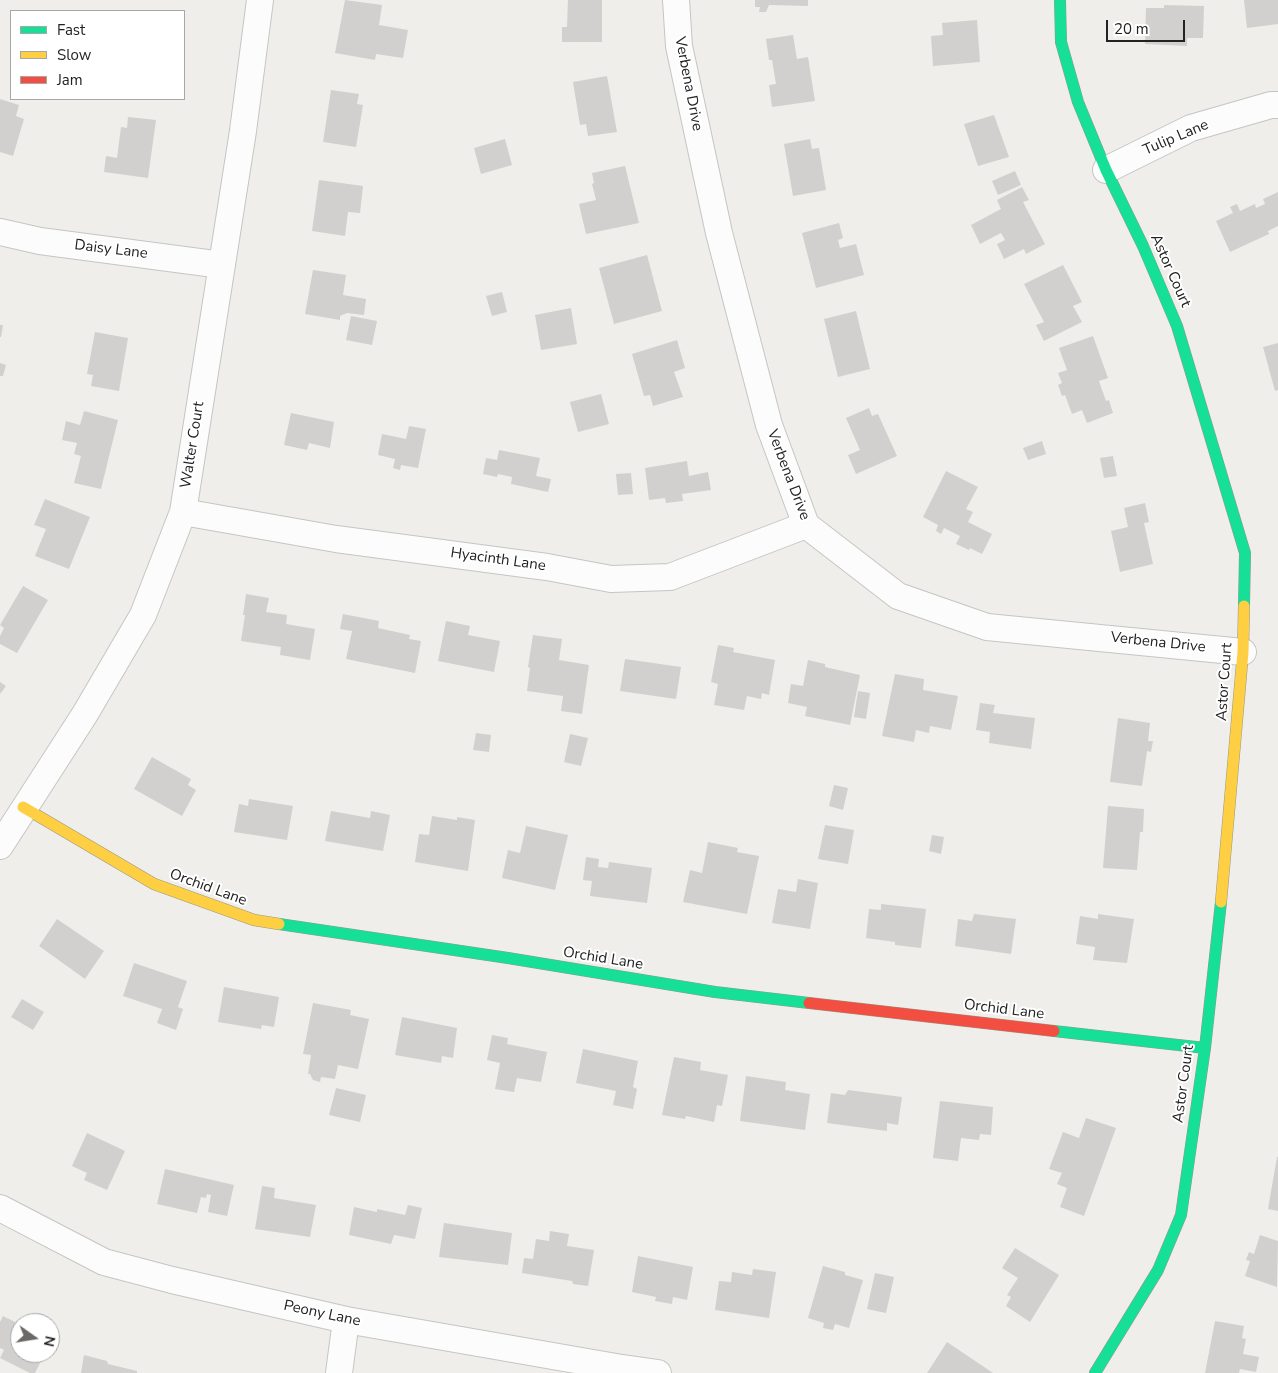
<!DOCTYPE html>
<html>
<head>
<meta charset="utf-8">
<style>
  body { margin:0 }
  #map { position:relative; width:1278px; height:1373px; overflow:hidden; background:#efeeeb; font-family:"Nunito Sans",sans-serif }
  canvas { display:block }
  .legend { position:absolute; left:10px; top:10px; width:175px; height:90px; box-sizing:border-box; background:#fff; border:1px solid #a7a7a7; margin:0; padding:6px 9px; list-style:none; font-size:15px; color:#222 }
  .legend li { display:flex; align-items:center; gap:10px; height:25px }
  .legend b { width:25px; border:1px solid #a7a7a7 }
  .north { position:absolute; left:10px; top:1313px; width:50px; height:50px; box-sizing:border-box; background:#fff; border:1px solid #a7a7a7; border-radius:50%; rotate:103deg; font-size:14px; font-weight:700; line-height:20px; text-align:center; color:#222 }
  .north::after { content:''; display:block; margin:auto; width:18px; height:22px; background:#6a6968; clip-path:polygon(50% 0,100% 100%,50% 72%,0 100%) }
  .scale { position:absolute; left:1106px; top:20px; width:79px; height:22px; box-sizing:border-box; border:2px solid #222; border-top:0; padding-left:6px; font-size:15px; line-height:18px; white-space:nowrap; color:#222; -webkit-text-stroke:4px #fff; paint-order:stroke }
</style>
</head>
<body>
<div id="map">
<canvas width="1278" height="1373"></canvas>
<ul class="legend">
<li><b style="height:6px;background:#16e098"></b>Fast</li>
<li><b style="height:6px;background:#ffcf43"></b>Slow</li>
<li><b style="height:6px;background:#f24e42"></b>Jam</li>
</ul>
<div class="north">N</div>
<div class="scale">20 m</div>
</div>
<script>
const g = document.querySelector('canvas').getContext('2d');
g.lineJoin = 'round';
function fill(path, color) {
  g.fillStyle = color;
  g.fill(path, 'evenodd');
}
function stroke(path, color, width, dash) {
  g.strokeStyle = color;
  g.lineWidth = width;
  g.lineCap = dash ? 'butt' : 'round';
  g.setLineDash(dash || []);
  g.stroke(path);
}
function drawText(font, color, halo, rows, align = 'center') {
  g.font = font + ' "Nunito Sans",sans-serif';
  g.lineWidth = 4;
  g.setLineDash([]);
  g.textBaseline = 'middle';
  g.strokeStyle = halo;
  g.fillStyle = color;
  for (const [text, x, y, turn = 0] of rows) {
    g.save();
    g.translate(x, y);
    g.rotate((+turn || 0) * Math.PI / 180);
    g.textAlign = isNaN(turn) ? turn : align;
    if (halo) g.strokeText(text, 0, 0);
    g.fillText(text, 0, 0);
    g.restore();
  }
}
const building = new Path2D(`
  M 345,0 L 382,5 L 379,25 L 408,30 L 403,58 L 376,54 L 375,60 L 335,53 Z
  M 568,0 L 602,0 L 602,42 L 562,42 L 562,27 L 567,27 Z
  M 755,0 L 808,0 L 808,6 L 769,5 L 766,12 L 759,12 L 760,7 L 755,7 Z
  M 1244,0 L 1278,0 L 1278,24 L 1247,28 Z
  M 1164,5 L 1204,6 L 1203,38 L 1187,38 L 1187,46 L 1145,44 L 1146,8 L 1164,8 Z
  M 977,20 L 980,62 L 933,66 L 931,36 L 943,35 L 942,23 Z
  M 793,35 L 797,59 L 808,57 L 815,101 L 772,107 L 769,85 L 776,84 L 772,60 L 769,60 L 766,39 Z
  M 607,76 L 617,132 L 588,136 L 586,124 L 580,125 L 573,82 Z
  M 331,90 L 359,94 L 357,104 L 363,105 L 356,147 L 323,142 Z
  M 0,99 L 19,105 L 16,116 L 24,119 L 13,156 L 0,152 Z
  M 994,115 L 1009,157 L 978,166 L 964,124 Z
  M 128,117 L 156,120 L 148,178 L 104,172 L 106,156 L 117,158 L 121,127 L 127,128 Z
  M 505,139 L 512,165 L 481,174 L 474,148 Z
  M 810,139 L 812,149 L 819,148 L 826,190 L 793,196 L 784,144 Z
  M 625,166 L 639,223 L 586,234 L 579,204 L 596,200 L 592,184 L 594,183 L 592,173 Z
  M 1015,171 L 1021,185 L 998,195 L 992,181 Z
  M 319,180 L 363,186 L 360,213 L 348,212 L 345,236 L 312,231 Z
  M 1022,187 L 1029,200 L 1023,202 L 1045,244 L 1026,254 L 1024,249 L 1004,259 L 997,244 L 1005,240 L 1001,233 L 980,244 L 971,225 L 1001,209 L 997,200 Z
  M 1278,192 L 1278,226 L 1268,231 L 1269,234 L 1230,252 L 1216,221 L 1233,213 L 1230,207 L 1237,204 L 1240,211 L 1255,204 L 1256,208 L 1265,204 L 1263,199 Z
  M 839,223 L 843,238 L 838,240 L 840,248 L 856,244 L 864,275 L 816,288 L 802,233 Z
  M 647,255 L 662,311 L 614,324 L 599,268 Z
  M 1063,265 L 1082,302 L 1073,306 L 1082,322 L 1044,341 L 1036,325 L 1044,322 L 1024,284 Z
  M 313,270 L 346,275 L 343,295 L 366,299 L 364,315 L 347,313 L 340,316 L 340,320 L 305,314 Z
  M 502,292 L 507,312 L 492,316 L 486,296 Z
  M 571,308 L 577,344 L 541,350 L 535,315 Z
  M 856,311 L 870,369 L 838,377 L 824,319 Z
  M 351,316 L 377,321 L 372,345 L 346,340 Z
  M 0,325 L 3,325 L 1,337 L 0,337 Z
  M 95,332 L 128,338 L 119,391 L 91,386 L 93,375 L 87,374 Z
  M 1093,336 L 1108,378 L 1099,381 L 1106,401 L 1109,400 L 1113,413 L 1087,423 L 1082,410 L 1072,414 L 1065,395 L 1062,396 L 1058,385 L 1062,383 L 1058,373 L 1067,370 L 1059,348 Z
  M 677,340 L 685,368 L 674,372 L 683,397 L 653,406 L 650,395 L 644,396 L 632,354 Z
  M 1278,343 L 1278,390 L 1275,391 L 1263,347 Z
  M 0,363 L 6,365 L 3,376 L 0,376 Z
  M 601,394 L 609,424 L 578,432 L 570,402 Z
  M 869,408 L 872,416 L 878,414 L 897,456 L 856,474 L 848,455 L 860,450 L 846,418 Z
  M 84,411 L 118,420 L 101,489 L 74,483 L 81,456 L 74,454 L 77,443 L 62,440 L 66,421 L 80,425 Z
  M 291,413 L 334,422 L 330,448 L 309,443 L 307,450 L 284,445 Z
  M 409,426 L 426,429 L 418,468 L 401,465 L 400,470 L 393,468 L 395,459 L 378,455 L 382,434 L 406,439 Z
  M 1042,441 L 1046,454 L 1028,460 L 1023,448 Z
  M 499,450 L 540,458 L 536,476 L 551,479 L 548,492 L 511,484 L 512,477 L 498,474 L 497,477 L 483,474 L 486,458 L 497,460 Z
  M 1113,456 L 1117,476 L 1104,478 L 1100,458 Z
  M 687,461 L 689,476 L 708,472 L 711,490 L 682,494 L 683,501 L 666,503 L 665,498 L 649,500 L 645,468 Z
  M 946,471 L 978,487 L 966,509 L 973,512 L 968,522 L 992,534 L 982,554 L 970,548 L 969,550 L 956,544 L 960,536 L 944,528 L 941,534 L 936,531 L 938,525 L 923,517 Z
  M 631,473 L 633,494 L 618,495 L 616,474 Z
  M 45,499 L 90,517 L 69,569 L 35,556 L 46,529 L 34,525 Z
  M 1145,503 L 1149,522 L 1144,523 L 1153,564 L 1120,572 L 1111,531 L 1128,527 L 1124,508 Z
  M 23,586 L 48,600 L 17,653 L 0,644 L 0,636 L 4,628 L 0,625 Z
  M 246,594 L 269,598 L 266,612 L 287,615 L 286,624 L 315,629 L 310,660 L 280,655 L 281,647 L 241,641 L 245,615 L 243,615 Z
  M 343,614 L 379,621 L 378,628 L 410,635 L 409,639 L 421,641 L 415,673 L 346,659 L 352,631 L 340,629 Z
  M 446,621 L 470,626 L 468,635 L 500,641 L 494,672 L 438,661 Z
  M 533,635 L 562,639 L 559,660 L 589,665 L 582,714 L 561,711 L 563,696 L 527,691 L 530,668 L 528,667 Z
  M 718,645 L 734,648 L 733,652 L 775,660 L 769,695 L 762,693 L 761,699 L 747,696 L 744,710 L 714,705 L 718,684 L 711,682 Z
  M 625,659 L 681,667 L 676,699 L 620,691 Z
  M 808,660 L 825,664 L 825,667 L 860,675 L 850,725 L 805,716 L 807,707 L 788,703 L 791,684 L 803,686 Z
  M 895,674 L 924,679 L 923,690 L 958,696 L 951,730 L 930,726 L 929,733 L 916,730 L 914,742 L 882,736 Z
  M 0,682 L 6,686 L 0,694 Z
  M 858,691 L 870,693 L 866,719 L 854,717 Z
  M 980,703 L 995,705 L 993,713 L 1035,718 L 1031,749 L 989,743 L 990,732 L 976,730 Z
  M 1118,718 L 1150,723 L 1148,741 L 1153,741 L 1151,752 L 1147,751 L 1142,786 L 1110,782 Z
  M 476,733 L 491,735 L 489,752 L 473,750 Z
  M 570,734 L 588,738 L 581,766 L 564,762 Z
  M 152,757 L 191,779 L 188,785 L 196,790 L 182,816 L 134,789 Z
  M 834,785 L 848,788 L 843,810 L 829,806 Z
  M 249,799 L 293,806 L 287,840 L 234,832 L 239,804 L 248,806 Z
  M 1108,806 L 1144,809 L 1143,832 L 1140,832 L 1137,870 L 1103,868 Z
  M 331,811 L 370,818 L 371,811 L 390,815 L 383,851 L 325,841 Z
  M 432,816 L 457,820 L 457,817 L 475,820 L 468,871 L 415,862 L 419,834 L 429,835 Z
  M 825,825 L 854,830 L 848,864 L 818,859 Z
  M 526,826 L 568,835 L 555,890 L 502,878 L 508,850 L 520,853 Z
  M 932,835 L 944,837 L 941,854 L 929,851 Z
  M 708,842 L 738,848 L 737,852 L 759,856 L 747,914 L 683,902 L 690,870 L 702,873 Z
  M 586,857 L 599,859 L 598,867 L 608,868 L 609,862 L 652,868 L 647,903 L 590,896 L 592,881 L 583,880 Z
  M 798,879 L 818,883 L 810,929 L 772,923 L 778,889 L 796,892 Z
  M 881,904 L 926,909 L 921,948 L 895,945 L 895,942 L 866,938 L 869,909 L 881,910 Z
  M 974,914 L 1016,919 L 1011,954 L 955,946 L 958,919 L 972,921 Z
  M 1098,914 L 1134,919 L 1127,963 L 1093,960 L 1095,947 L 1076,944 L 1080,916 L 1098,919 Z
  M 57,919 L 104,951 L 85,979 L 39,946 Z
  M 134,963 L 187,981 L 178,1007 L 183,1009 L 176,1030 L 157,1023 L 162,1009 L 123,996 Z
  M 224,987 L 279,997 L 274,1027 L 262,1025 L 261,1029 L 218,1022 Z
  M 22,999 L 44,1012 L 33,1030 L 11,1017 Z
  M 313,1003 L 351,1010 L 350,1015 L 369,1019 L 358,1069 L 338,1065 L 335,1079 L 321,1077 L 320,1082 L 313,1080 L 310,1074 L 308,1074 L 311,1055 L 303,1054 Z
  M 402,1017 L 457,1028 L 453,1058 L 442,1056 L 441,1063 L 395,1055 Z
  M 492,1035 L 508,1038 L 507,1044 L 547,1052 L 541,1082 L 517,1078 L 514,1092 L 495,1089 L 500,1063 L 487,1060 Z
  M 583,1049 L 638,1061 L 633,1087 L 637,1089 L 633,1109 L 613,1105 L 616,1091 L 576,1083 Z
  M 674,1057 L 701,1062 L 700,1070 L 728,1075 L 722,1106 L 717,1105 L 714,1122 L 686,1116 L 685,1119 L 662,1115 Z
  M 746,1076 L 786,1082 L 785,1090 L 810,1094 L 805,1130 L 740,1121 Z
  M 336,1088 L 366,1095 L 360,1122 L 329,1115 Z
  M 848,1090 L 902,1097 L 898,1125 L 887,1123 L 887,1131 L 827,1123 L 831,1093 L 845,1095 Z
  M 940,1101 L 993,1107 L 991,1135 L 980,1134 L 979,1140 L 961,1138 L 958,1161 L 933,1158 Z
  M 1086,1118 L 1116,1128 L 1084,1216 L 1060,1207 L 1067,1188 L 1057,1184 L 1062,1173 L 1049,1169 L 1063,1132 L 1079,1138 Z
  M 87,1133 L 125,1151 L 107,1190 L 84,1180 L 87,1173 L 72,1166 Z
  M 1277,1157 L 1278,1157 L 1278,1211 L 1268,1209 Z
  M 165,1169 L 234,1185 L 227,1216 L 208,1212 L 211,1195 L 207,1194 L 206,1198 L 201,1197 L 197,1213 L 157,1204 Z
  M 262,1186 L 275,1188 L 274,1198 L 316,1205 L 310,1237 L 255,1229 Z
  M 408,1205 L 422,1208 L 415,1239 L 394,1235 L 391,1244 L 349,1235 L 354,1207 L 377,1212 L 377,1209 L 405,1215 Z
  M 444,1223 L 512,1233 L 508,1265 L 439,1257 Z
  M 550,1231 L 569,1234 L 567,1246 L 594,1250 L 588,1286 L 573,1284 L 572,1281 L 522,1273 L 524,1258 L 533,1259 L 536,1239 L 549,1241 Z
  M 1260,1235 L 1278,1241 L 1277,1287 L 1245,1276 L 1250,1261 L 1246,1260 L 1249,1252 L 1254,1254 Z
  M 1015,1248 L 1059,1275 L 1030,1322 L 1006,1306 L 1011,1297 L 1007,1295 L 1018,1278 L 1002,1268 Z
  M 638,1256 L 693,1267 L 687,1300 L 673,1297 L 672,1304 L 655,1301 L 656,1297 L 632,1292 Z
  M 823,1266 L 845,1272 L 845,1275 L 863,1280 L 849,1328 L 835,1324 L 833,1330 L 823,1328 L 824,1323 L 808,1318 Z
  M 753,1269 L 776,1272 L 769,1318 L 715,1310 L 719,1281 L 731,1282 L 732,1272 L 752,1275 Z
  M 875,1273 L 894,1277 L 886,1313 L 867,1309 Z
  M 3,1316 L 17,1323 L 14,1329 L 20,1332 L 20,1353 L 45,1353 L 35,1373 L 30,1373 L 0,1358 L 4,1350 L 0,1348 L 0,1322 Z
  M 1215,1321 L 1244,1326 L 1242,1338 L 1246,1339 L 1243,1354 L 1259,1357 L 1256,1372 L 1240,1369 L 1239,1373 L 1205,1373 Z
  M 947,1342 L 993,1373 L 927,1373 Z
  M 84,1355 L 107,1361 L 108,1364 L 137,1371 L 137,1373 L 81,1373 Z`);
const street = new Path2D(`
  M 676,0 L 679,46 L 719,233 L 769,425 L 806,525 L 898,596 L 987,627 L 1243,652
  M 1106,170 L 1191,128 L 1271,105 L 1278,105
  M 0,232 L 40,241 L 222,265
  M 183,512 L 336,539 L 547,567 L 611,579 L 670,577 L 806,525
  M 0,846 L 85,714 L 143,615 L 183,512 L 243,131 L 260,0
  M 0,1208 L 104,1262 L 172,1280 L 346,1320 L 616,1367 L 658,1373
  M 339,1373 L 346,1320`);
const fast = new Path2D(`
  M 1060,0 L 1061,42 L 1078,102 L 1106,170 L 1143,246 L 1177,326 L 1245,553 L 1244,606
  M 279,924 L 508,958 L 715,992 L 809,1003
  M 1054,1031 L 1205,1048
  M 1095,1373 L 1158,1270 L 1181,1215 L 1205,1048 L 1221,902`);
const slow = new Path2D(`
  M 23,807 L 154,884 L 254,920 L 279,924
  M 1221,902 L 1243,652 L 1244,606`);
const jam = new Path2D(`
  M 809,1003 L 1054,1031`);
const streetNames = [
  ["Verbena Drive",688,84,79],
  ["Tulip Lane",1176,138,-23],
  ["Daisy Lane",111,250,7],
  ["Astor Court",1170,271,66],
  ["Walter Court",193,445,-81],
  ["Verbena Drive",788,475,69],
  ["Hyacinth Lane",498,560,8],
  ["Verbena Drive",1158,643,6],
  ["Astor Court",1225,682,-86],
  ["Orchid Lane",208,888,20],
  ["Orchid Lane",603,959,9],
  ["Orchid Lane",1004,1010,7],
  ["Astor Court",1184,1084,-82],
  ["Peony Lane",322,1314,12]
];
fill(building, '#d2d0ce');
stroke(street, '#c5c5c3', 28);
stroke(fast, '#969884', 12);
stroke(slow, '#969884', 12);
stroke(jam, '#969884', 12);
stroke(street, '#fdfcfc', 26);
stroke(fast, '#16e098', 11);
stroke(slow, '#ffcf43', 11);
stroke(jam, '#f24e42', 11);
drawText('15px', '#222', '#fff', streetNames);
</script>
</body>
</html>
